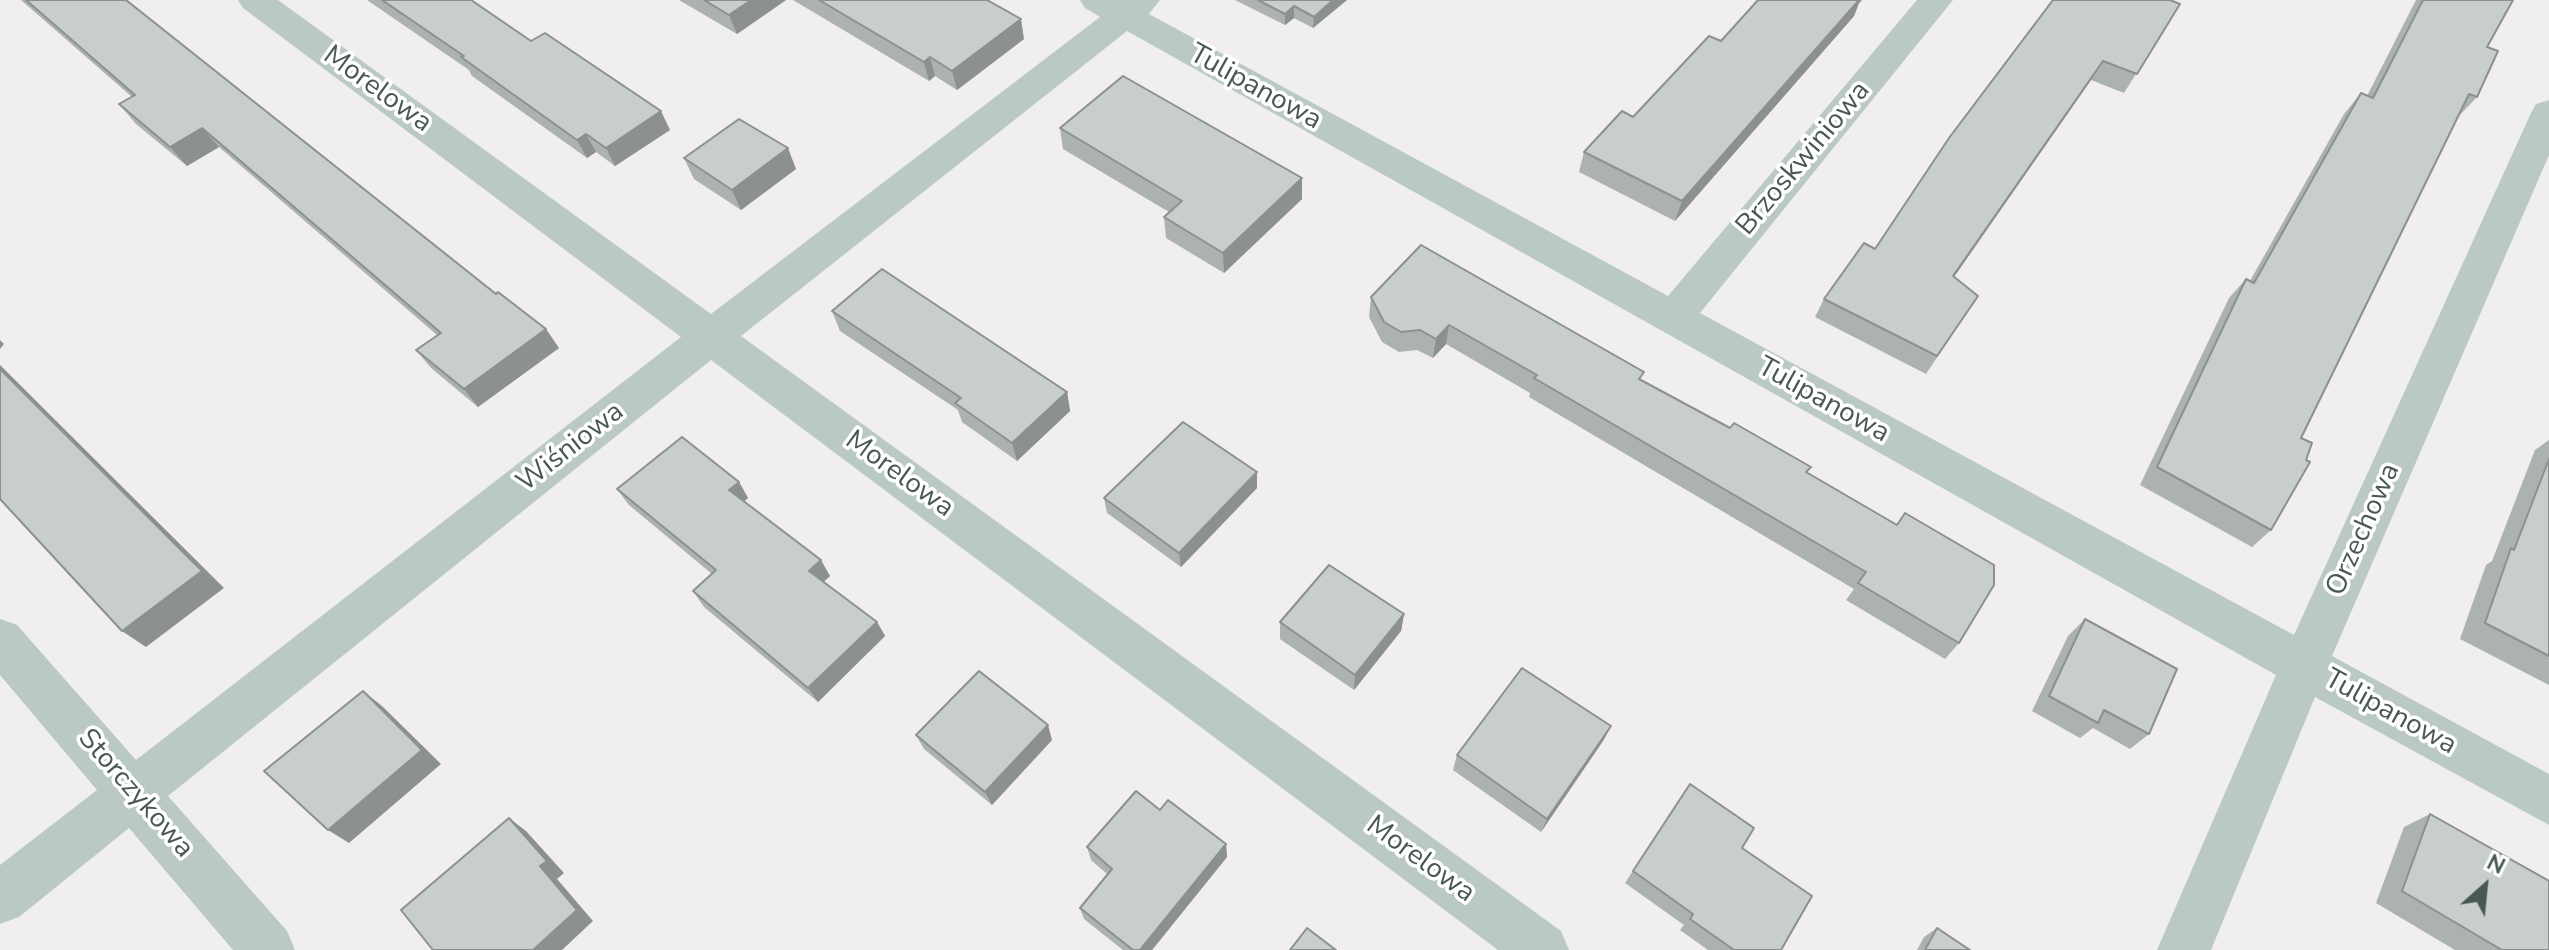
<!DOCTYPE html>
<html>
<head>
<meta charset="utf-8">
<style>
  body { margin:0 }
  #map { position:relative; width:2549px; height:950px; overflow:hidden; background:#f0eeef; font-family:"Nunito Sans",sans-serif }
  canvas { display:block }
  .north { position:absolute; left:2445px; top:846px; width:80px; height:80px; -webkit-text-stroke:6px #fff; paint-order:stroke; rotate:27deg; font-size:22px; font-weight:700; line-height:32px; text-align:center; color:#485955 }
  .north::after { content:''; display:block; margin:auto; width:28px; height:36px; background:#485955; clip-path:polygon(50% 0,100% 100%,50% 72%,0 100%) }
</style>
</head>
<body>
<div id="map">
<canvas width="2549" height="950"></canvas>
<div class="north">N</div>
</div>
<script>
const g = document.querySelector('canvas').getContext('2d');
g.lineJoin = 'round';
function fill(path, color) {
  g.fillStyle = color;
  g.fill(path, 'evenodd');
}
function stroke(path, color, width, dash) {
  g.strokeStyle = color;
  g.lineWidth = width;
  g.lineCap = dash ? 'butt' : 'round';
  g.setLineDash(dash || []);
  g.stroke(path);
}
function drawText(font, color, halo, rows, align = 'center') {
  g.font = font + ' "Nunito Sans",sans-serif';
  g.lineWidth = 7;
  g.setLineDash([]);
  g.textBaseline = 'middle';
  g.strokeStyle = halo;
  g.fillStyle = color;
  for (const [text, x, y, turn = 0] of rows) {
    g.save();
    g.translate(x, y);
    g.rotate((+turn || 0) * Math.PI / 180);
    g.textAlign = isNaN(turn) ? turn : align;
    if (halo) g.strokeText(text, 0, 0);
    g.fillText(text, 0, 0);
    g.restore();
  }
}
const minor = new Path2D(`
  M 238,0 L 278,0 L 711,314 L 1100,17 L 1085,8 L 1080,0 L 1160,0 L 1149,14 L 1668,296 L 1917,0 L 1953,0 L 1700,313 L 2294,635 L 2531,113 L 2536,104 L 2549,100 L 2549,155 L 2332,656 L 2549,774 L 2549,825 L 2315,697 L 2211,950 L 2157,950 L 2276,675 L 1127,31 L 741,336 L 1561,931 L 1569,950 L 1498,950 L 711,360 L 168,796 L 287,931 L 295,950 L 233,950 L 129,828 L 19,917 L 0,924 L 0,865 L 97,790 L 0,675 L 0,619 L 17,625 L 136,760 L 681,337 L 243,8 Z`);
const wall = new Path2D(`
  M 21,0 L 126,0 L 559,348 L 478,407 L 431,368 L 416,350 L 437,335 L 219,147 L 187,166 L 136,124 L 119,104 L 132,97 Z
  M 367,0 L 471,0 L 531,41 L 670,130 L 615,166 L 596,152 L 587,158 L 472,76 L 469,70 Z
  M 679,0 L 786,0 L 737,34 Z
  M 793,0 L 987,0 L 1024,39 L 957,90 L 935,76 L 929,81 Z
  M 1235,0 L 1347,0 L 1313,28 L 1294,18 L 1285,25 Z
  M 1758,0 L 1862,0 L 1859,3 L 1854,16 L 1675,221 L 1579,172 L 1584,152 L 1633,117 L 1721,41 Z
  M 2416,0 L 2513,0 L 2487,47 L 2477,97 L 2458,117 L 2301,438 L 2271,530 L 2252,547 L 2140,485 L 2229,298 L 2246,279 L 2250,281 L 2344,114 L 2361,93 L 2367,96 Z
  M 2180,4 L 2124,93 L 2091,80 L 1954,277 L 1966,314 L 1926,374 L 1815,317 L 1824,299 L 1875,249 L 1949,138 Z
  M 1060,128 L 1302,199 L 1224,273 L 1166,238 L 1164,217 L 1169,212 L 1063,149 Z
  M 684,158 L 796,169 L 741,210 L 694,179 Z
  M 1371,297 L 1642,380 L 1807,473 L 1959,643 L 1945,659 L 1846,600 L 1854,589 L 1529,397 L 1530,393 L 1446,344 L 1433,358 L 1417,350 L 1399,352 L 1382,342 L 1369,317 Z
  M 832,311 L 1067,392 L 1070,411 L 1017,461 L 962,422 L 958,410 L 840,331 Z
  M 2549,440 L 2549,685 L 2460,639 L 2486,565 L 2492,561 L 2535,450 Z
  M 1257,472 L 1257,488 L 1181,567 L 1107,513 L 1104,498 Z
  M 739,482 L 748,498 L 744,501 L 830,576 L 823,582 L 877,622 L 885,636 L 818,702 L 704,607 L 693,591 L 712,574 L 629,505 L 617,489 Z
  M 1404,614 L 1401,631 L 1354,690 L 1280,639 L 1280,622 Z
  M 2085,619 L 2149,734 L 2130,749 L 2093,728 L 2080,738 L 2032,711 L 2068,636 Z
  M 1611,726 L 1603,741 L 1541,832 L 1453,770 L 1457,755 Z
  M 916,735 L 1052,740 L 992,805 L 924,749 Z
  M 1690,784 L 1742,848 L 1781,950 L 1708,950 L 1680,930 L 1684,925 L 1625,883 Z
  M 1160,810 L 1226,844 L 1227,857 L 1152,950 L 1123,950 L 1084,919 L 1080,908 L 1107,874 L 1091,860 L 1087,847 Z
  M 2430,814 L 2549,950 L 2455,950 L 2376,903 L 2404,827 Z
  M 1937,928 L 1970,950 L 1917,950 L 1924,937 Z`);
const shadedWall = new Path2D(`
  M 751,0 L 786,0 L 737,34 L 729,15 Z
  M 1333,0 L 1347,0 L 1313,28 L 1314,17 Z
  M 1856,0 L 1862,0 L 1859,3 L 1854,16 L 1675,221 L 1682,201 Z
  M 1294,6 L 1294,18 L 1285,25 L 1285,14 Z
  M 1021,19 L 1024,39 L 957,90 L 952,71 Z
  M 930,57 L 935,76 L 929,81 L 924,62 Z
  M 2103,61 L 2091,80 L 1942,294 L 1953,276 Z
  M 661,111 L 670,130 L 615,166 L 606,148 Z
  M 202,128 L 219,147 L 187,166 L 170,147 Z
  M 586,134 L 596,152 L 587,158 L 577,140 Z
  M 788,148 L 796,169 L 741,210 L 732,190 Z
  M 1302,178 L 1302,199 L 1224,273 L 1223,253 Z
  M 1449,325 L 1446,344 L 1433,358 L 1436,339 Z
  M 546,329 L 559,348 L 478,407 L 464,389 Z
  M 0,340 L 4,344 L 0,349 Z
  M 0,365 L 224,588 L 146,647 L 122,631 L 0,369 Z
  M 1067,392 L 1070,411 L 1017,461 L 1012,443 Z
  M 1257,472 L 1257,488 L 1181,567 L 1179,553 Z
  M 739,482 L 748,498 L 739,506 L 729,490 Z
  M 821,560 L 830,576 L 818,587 L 809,571 Z
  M 1404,614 L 1401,631 L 1354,690 L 1355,675 Z
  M 877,622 L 885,636 L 818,702 L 808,688 Z
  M 363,691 L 382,706 L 441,764 L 349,843 L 328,830 Z
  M 1048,725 L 1052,740 L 992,805 L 985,792 Z
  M 1611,726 L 1603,741 L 1541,832 L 1547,819 Z
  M 509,818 L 526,831 L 564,873 L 557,879 L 593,921 L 562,950 L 533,950 L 540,866 Z
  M 1226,844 L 1227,857 L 1152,950 L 1140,950 Z`);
const building = new Path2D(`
  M 26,0 L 126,0 L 496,294 L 498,292 L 546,329 L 464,389 L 416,350 L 441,333 L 202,128 L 170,147 L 119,104 L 135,95 Z
  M 382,0 L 471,0 L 531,41 L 545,33 L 661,111 L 606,148 L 586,134 L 577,140 L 461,57 L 464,56 Z
  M 704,0 L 751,0 L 729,15 Z
  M 819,0 L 987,0 L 1021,19 L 952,71 L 930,57 L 924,62 Z
  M 1258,0 L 1333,0 L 1314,17 L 1294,6 L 1285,14 Z
  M 1758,0 L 1859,0 L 1682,201 L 1584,152 L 1622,111 L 1633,117 L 1709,36 L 1721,41 Z
  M 2053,0 L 2170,0 L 2180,4 L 2137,74 L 2103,61 L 1953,276 L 1978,296 L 1937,356 L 1824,299 L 1864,243 L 1875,249 L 1949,138 Z
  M 2423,0 L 2513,0 L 2487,47 L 2498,51 L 2477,97 L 2469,94 L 2301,438 L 2312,443 L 2306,460 L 2310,462 L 2271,530 L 2157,467 L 2246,279 L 2254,283 L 2361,93 L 2373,98 Z
  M 1123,76 L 1302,178 L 1223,253 L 1164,217 L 1182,201 L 1060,128 Z
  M 739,119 L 788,148 L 732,190 L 684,158 Z
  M 1421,245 L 1644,372 L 1639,379 L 1730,428 L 1734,423 L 1811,467 L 1806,472 L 1897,525 L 1905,513 L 1994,565 L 1994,585 L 1959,643 L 1858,583 L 1866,572 L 1534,378 L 1537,375 L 1449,325 L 1436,339 L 1420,330 L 1401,332 L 1384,322 L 1371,297 Z
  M 882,269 L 1067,392 L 1012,443 L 955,403 L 961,398 L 832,311 Z
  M 0,369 L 202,571 L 122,631 L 0,499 Z
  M 1183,422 L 1257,472 L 1179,553 L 1104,498 Z
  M 682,437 L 739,482 L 729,490 L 821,560 L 809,571 L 877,622 L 808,688 L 693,591 L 716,570 L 617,489 Z
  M 2549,459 L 2549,656 L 2485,623 L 2511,548 L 2514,550 Z
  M 1329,565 L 1404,614 L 1355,675 L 1280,622 Z
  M 2085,619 L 2177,669 L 2149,734 L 2104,710 L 2098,723 L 2049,696 Z
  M 1522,668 L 1611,726 L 1547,819 L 1457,755 Z
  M 979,671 L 1048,725 L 985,792 L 916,735 Z
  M 363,691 L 422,750 L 328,830 L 264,771 Z
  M 1690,784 L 1754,828 L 1742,848 L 1812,896 L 1781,950 L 1734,950 L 1690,919 L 1693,914 L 1633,871 Z
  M 1136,791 L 1160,810 L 1168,800 L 1226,844 L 1140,950 L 1133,950 L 1080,908 L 1112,869 L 1087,847 Z
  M 2430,814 L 2549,881 L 2549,950 L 2502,950 L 2402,891 Z
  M 509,818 L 547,861 L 540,866 L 577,910 L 533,950 L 433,950 L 401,910 Z
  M 1307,928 L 1336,950 L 1290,950 Z
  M 1937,928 L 1970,950 L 1925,950 Z`);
const streetNames = [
  ["Tulipanowa",1255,88,29],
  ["Morelowa",377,90,36],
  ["Brzoskwiniowa",1804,159,-50],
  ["Tulipanowa",1823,401,29],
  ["Wiśniowa",571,448,-38],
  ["Morelowa",899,475,36],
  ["Orzechowa",2364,530,-66],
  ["Tulipanowa",2390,713,29],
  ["Storczykowa",135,794,49],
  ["Morelowa",1420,860,36]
];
fill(minor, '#bbc9c5');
fill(wall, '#acb1b1');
fill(shadedWall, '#8c9090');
fill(building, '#c8cece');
stroke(building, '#8c9090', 2);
drawText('28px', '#485955', '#fff', streetNames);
</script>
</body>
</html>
